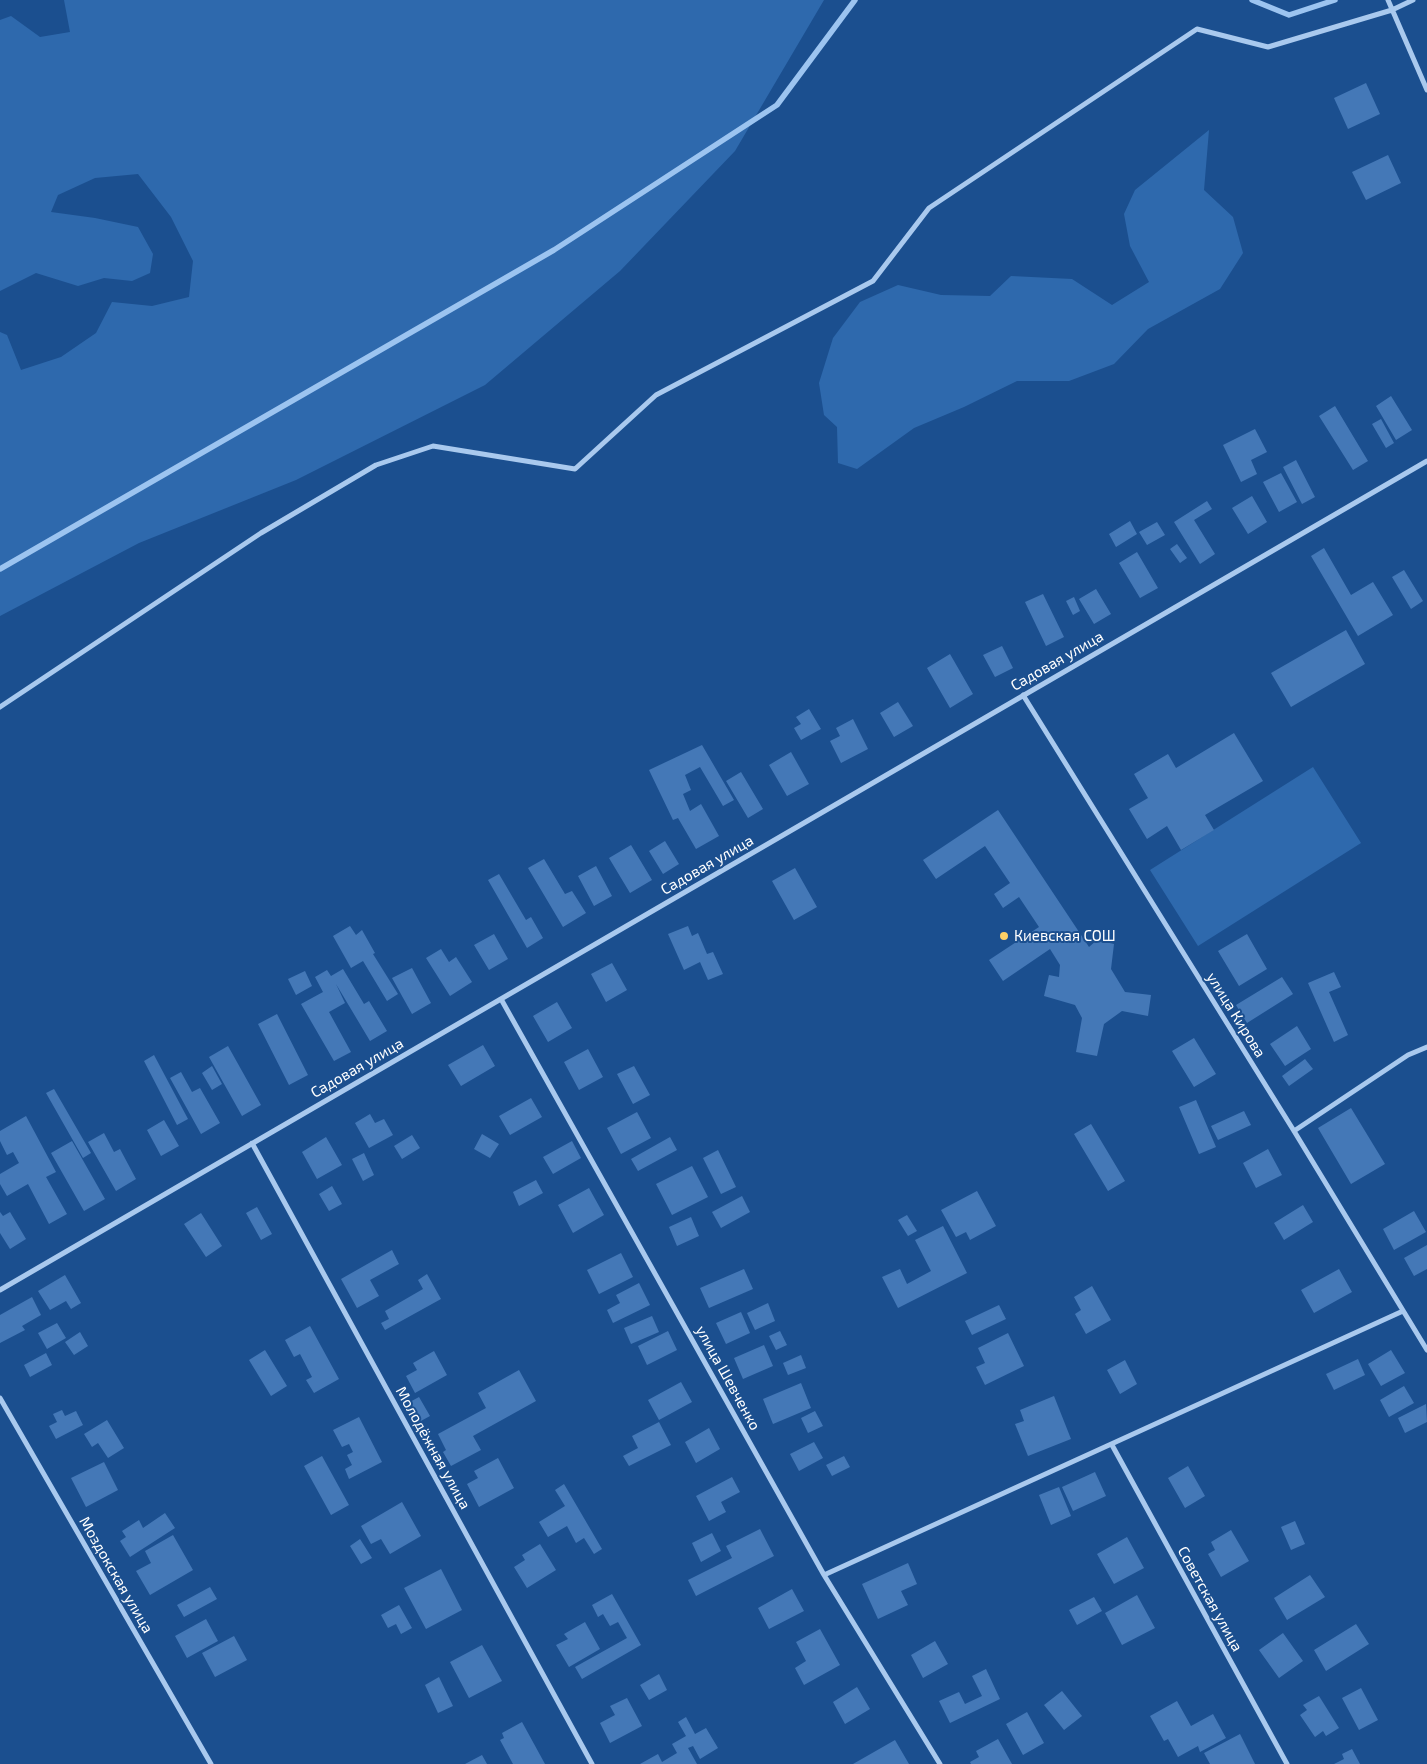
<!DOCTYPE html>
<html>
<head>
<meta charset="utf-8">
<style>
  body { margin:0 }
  canvas { display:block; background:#1b4f8f }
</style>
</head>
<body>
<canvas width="1427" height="1764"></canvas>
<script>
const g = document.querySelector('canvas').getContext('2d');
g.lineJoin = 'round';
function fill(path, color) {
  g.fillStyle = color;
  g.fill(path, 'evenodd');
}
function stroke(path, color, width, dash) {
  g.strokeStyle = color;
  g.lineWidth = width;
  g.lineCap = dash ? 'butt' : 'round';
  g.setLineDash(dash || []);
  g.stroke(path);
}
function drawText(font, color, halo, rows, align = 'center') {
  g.font = font + ' "Exo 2",sans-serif';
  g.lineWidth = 4;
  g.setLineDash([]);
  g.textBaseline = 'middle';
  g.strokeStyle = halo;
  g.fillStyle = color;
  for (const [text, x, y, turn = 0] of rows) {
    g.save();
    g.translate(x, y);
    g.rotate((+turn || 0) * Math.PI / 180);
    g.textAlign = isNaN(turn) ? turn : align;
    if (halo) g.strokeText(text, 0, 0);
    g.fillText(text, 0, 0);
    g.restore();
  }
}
const green = new Path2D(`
  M 64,0 L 824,0 L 735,151 L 620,271 L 485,385 L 296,480 L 139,543 L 0,616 L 0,332 L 7,335 L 21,370 L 61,357 L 96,333 L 112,302 L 152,306 L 189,297 L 193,261 L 171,217 L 138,174 L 95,178 L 58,195 L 51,212 L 95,218 L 138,227 L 153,254 L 150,273 L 132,281 L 104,278 L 78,286 L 36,273 L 0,291 L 0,20 L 11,16 L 40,37 L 70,32 Z
  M 1209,130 L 1204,190 L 1233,217 L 1243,253 L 1220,289 L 1148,329 L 1114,364 L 1069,381 L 1017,381 L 964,407 L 914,428 L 857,469 L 838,463 L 837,427 L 824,415 L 819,383 L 833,338 L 860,302 L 898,285 L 941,295 L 990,296 L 1011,276 L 1072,279 L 1112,305 L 1149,282 L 1130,246 L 1124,214 L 1135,190 Z
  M 1313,767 L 1361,843 L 1198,946 L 1150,870 Z`);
const stream = new Path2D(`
  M 1252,0 L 1289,15 L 1335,0
  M 0,569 L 554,250 L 777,105 L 855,0`);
const building = new Path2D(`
  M 1366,83 L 1380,114 L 1348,129 L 1334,98 Z
  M 1388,155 L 1401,183 L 1366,200 L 1352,172 Z
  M 1391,396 L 1412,430 L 1396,440 L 1376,406 Z
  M 1335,406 L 1368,461 L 1353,470 L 1319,416 Z
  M 1381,419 L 1394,443 L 1386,448 L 1372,424 Z
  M 1255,429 L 1267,452 L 1251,460 L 1257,474 L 1241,482 L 1223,445 Z
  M 1296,460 L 1315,497 L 1302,504 L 1283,467 Z
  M 1281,473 L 1297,502 L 1279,512 L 1263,482 Z
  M 1252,496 L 1267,522 L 1248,534 L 1232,508 Z
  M 1207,501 L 1212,509 L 1194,520 L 1215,554 L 1200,564 L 1174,522 Z
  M 1130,521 L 1137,534 L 1116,547 L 1109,534 Z
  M 1157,522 L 1165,535 L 1147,545 L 1139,532 Z
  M 1177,544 L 1187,558 L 1180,563 L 1170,549 Z
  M 1324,548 L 1351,595 L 1373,582 L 1393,615 L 1358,636 L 1311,556 Z
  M 1137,552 L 1158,588 L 1140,598 L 1119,563 Z
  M 1404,570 L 1423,601 L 1411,609 L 1392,577 Z
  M 1096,589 L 1111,614 L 1094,624 L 1079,599 Z
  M 1043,594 L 1064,637 L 1046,646 L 1025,602 Z
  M 1074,597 L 1080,611 L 1073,615 L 1066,601 Z
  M 1346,630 L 1365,664 L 1291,707 L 1271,673 Z
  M 1002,646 L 1013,668 L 995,677 L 983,655 Z
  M 950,654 L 973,694 L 950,708 L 927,668 Z
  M 898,702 L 913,726 L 894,737 L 880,713 Z
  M 809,709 L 821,729 L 801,740 L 794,728 L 801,724 L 796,717 Z
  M 853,719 L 868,749 L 841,763 L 830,741 L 840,736 L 836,728 Z
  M 1234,733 L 1263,781 L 1205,815 L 1214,830 L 1181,850 L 1167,826 L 1147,839 L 1129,809 L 1148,798 L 1134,774 L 1168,754 L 1176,768 Z
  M 702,745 L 734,800 L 723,806 L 700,767 L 685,775 L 691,790 L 683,794 L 690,811 L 701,804 L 719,836 L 696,849 L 678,818 L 673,820 L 649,770 Z
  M 791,752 L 809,784 L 787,796 L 769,765 Z
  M 741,772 L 763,809 L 748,818 L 726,781 Z
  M 998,810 L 1089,947 L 1097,940 L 1114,944 L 1111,969 L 1125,992 L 1151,995 L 1148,1016 L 1122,1011 L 1104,1024 L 1097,1056 L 1076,1052 L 1082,1018 L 1075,1005 L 1044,996 L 1049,975 L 1059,977 L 1060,965 L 1050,949 L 1003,981 L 989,960 L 1039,927 L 1019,897 L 1003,908 L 994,894 L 1010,883 L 985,846 L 936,879 L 923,860 Z
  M 665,841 L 679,864 L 663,874 L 649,851 Z
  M 631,845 L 652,880 L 630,893 L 609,858 Z
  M 544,859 L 565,894 L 572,891 L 586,913 L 563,927 L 528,868 Z
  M 596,866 L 612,896 L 594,906 L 578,876 Z
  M 795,868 L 817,907 L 794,920 L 772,881 Z
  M 499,874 L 526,920 L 531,917 L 543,938 L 527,948 L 488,880 Z
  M 350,926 L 356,935 L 362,930 L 375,953 L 373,954 L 398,994 L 387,1001 L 363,961 L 351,968 L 333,936 Z
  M 688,926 L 692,936 L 698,933 L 707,954 L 713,952 L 723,974 L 708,980 L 700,962 L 684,970 L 668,934 Z
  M 494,934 L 508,959 L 489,970 L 474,945 Z
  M 1247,934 L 1267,969 L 1239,986 L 1218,951 Z
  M 441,949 L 449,962 L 456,957 L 472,982 L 450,996 L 426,958 Z
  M 612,963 L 627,990 L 606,1002 L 591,974 Z
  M 412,968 L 431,1003 L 412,1014 L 392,978 Z
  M 343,969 L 364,1004 L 369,1001 L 387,1031 L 370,1041 L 336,984 L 345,1003 L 329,1012 L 351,1052 L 334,1061 L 301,1004 L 323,992 L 315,977 L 327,970 L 331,976 Z
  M 305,971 L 312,986 L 296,995 L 288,979 Z
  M 1334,972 L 1341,987 L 1329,992 L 1348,1035 L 1334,1042 L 1308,983 Z
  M 1282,977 L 1293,994 L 1247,1023 L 1236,1005 Z
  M 557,1002 L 572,1028 L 548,1042 L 533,1016 Z
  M 277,1014 L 308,1075 L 289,1085 L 258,1024 Z
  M 1297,1026 L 1311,1049 L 1285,1066 L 1270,1044 Z
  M 1194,1038 L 1216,1074 L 1194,1087 L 1172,1051 Z
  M 483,1045 L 495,1066 L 461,1086 L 448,1065 Z
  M 228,1046 L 261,1105 L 242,1116 L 209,1057 Z
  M 588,1049 L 603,1077 L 579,1090 L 564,1062 Z
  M 154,1055 L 188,1119 L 177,1125 L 144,1061 Z
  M 1305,1059 L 1313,1069 L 1289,1086 L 1282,1076 Z
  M 212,1066 L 222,1084 L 212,1090 L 202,1073 Z
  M 634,1066 L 650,1095 L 633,1104 L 617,1074 Z
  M 181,1072 L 192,1092 L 200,1088 L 220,1123 L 201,1134 L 170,1078 Z
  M 54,1089 L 91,1153 L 83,1158 L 46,1093 Z
  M 531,1098 L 542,1117 L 510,1135 L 499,1116 Z
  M 1196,1100 L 1216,1147 L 1199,1154 L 1179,1107 Z
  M 1351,1108 L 1385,1164 L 1351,1184 L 1318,1128 Z
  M 1244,1111 L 1251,1125 L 1218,1140 L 1211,1126 Z
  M 637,1112 L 651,1138 L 621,1154 L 607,1128 Z
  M 370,1114 L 375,1123 L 384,1119 L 393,1135 L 369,1148 L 355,1123 Z
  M 26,1116 L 56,1172 L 46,1177 L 67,1214 L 49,1224 L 28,1184 L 7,1196 L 0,1184 L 0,1174 L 19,1163 L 13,1152 L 7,1155 L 0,1141 L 0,1131 Z
  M 164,1120 L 179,1146 L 161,1156 L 147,1130 Z
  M 1091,1124 L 1125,1181 L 1108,1191 L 1074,1134 Z
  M 104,1133 L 114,1152 L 120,1149 L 136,1179 L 116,1191 L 88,1142 Z
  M 482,1134 L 499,1144 L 490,1158 L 474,1149 Z
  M 412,1135 L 420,1148 L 402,1159 L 394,1146 Z
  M 326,1137 L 342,1165 L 317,1179 L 302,1152 Z
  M 670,1137 L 677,1150 L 638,1171 L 631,1159 Z
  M 72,1141 L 105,1199 L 84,1211 L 51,1153 Z
  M 572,1141 L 581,1158 L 553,1174 L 543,1157 Z
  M 1268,1149 L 1282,1175 L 1256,1188 L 1243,1163 Z
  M 718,1150 L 736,1187 L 721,1194 L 703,1158 Z
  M 364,1153 L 374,1175 L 363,1181 L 352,1159 Z
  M 692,1166 L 708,1197 L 672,1215 L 656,1184 Z
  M 536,1180 L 543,1193 L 519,1206 L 513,1192 Z
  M 332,1186 L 342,1204 L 329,1211 L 319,1194 Z
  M 589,1188 L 604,1215 L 573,1233 L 558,1205 Z
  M 977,1191 L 996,1226 L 970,1240 L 966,1232 L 956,1237 L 941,1210 Z
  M 742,1196 L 750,1212 L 721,1228 L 712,1212 Z
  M 1303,1205 L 1313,1222 L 1284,1240 L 1274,1223 Z
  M 257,1207 L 272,1234 L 261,1240 L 246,1213 Z
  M 1414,1211 L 1426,1232 L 1394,1250 L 1383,1229 Z
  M 0,1212 L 3,1216 L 10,1212 L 26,1239 L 10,1249 L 0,1233 Z
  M 201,1213 L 222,1246 L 206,1257 L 184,1224 Z
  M 907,1215 L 917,1231 L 908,1236 L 898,1220 Z
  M 691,1217 L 699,1236 L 677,1246 L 669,1227 Z
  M 943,1226 L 967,1273 L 898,1308 L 882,1277 L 900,1269 L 907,1284 L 931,1271 L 915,1240 Z
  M 1427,1245 L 1427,1269 L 1414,1276 L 1404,1258 Z
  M 392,1250 L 399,1264 L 370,1280 L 379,1296 L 357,1308 L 341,1279 Z
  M 621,1253 L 633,1277 L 599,1294 L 587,1270 Z
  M 744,1269 L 753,1289 L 709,1308 L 700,1288 Z
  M 1339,1269 L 1352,1292 L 1314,1313 L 1301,1290 Z
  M 427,1274 L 441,1299 L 385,1330 L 381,1323 L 389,1319 L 385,1311 L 423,1289 L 418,1280 Z
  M 65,1275 L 81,1303 L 71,1309 L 66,1301 L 50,1310 L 38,1291 Z
  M 639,1283 L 650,1305 L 613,1323 L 607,1310 L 620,1303 L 616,1295 Z
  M 1092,1286 L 1111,1320 L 1086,1334 L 1075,1314 L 1081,1310 L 1074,1297 Z
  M 32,1297 L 41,1315 L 22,1326 L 25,1330 L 0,1343 L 0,1315 Z
  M 768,1303 L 775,1321 L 755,1330 L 747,1313 Z
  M 999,1305 L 1006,1319 L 972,1335 L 965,1321 Z
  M 741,1312 L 750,1333 L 726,1344 L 716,1323 Z
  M 652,1316 L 659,1332 L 631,1344 L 624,1328 Z
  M 57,1323 L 66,1338 L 47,1349 L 38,1333 Z
  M 310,1326 L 339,1379 L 314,1393 L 306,1380 L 312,1377 L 300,1354 L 294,1357 L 285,1340 Z
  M 668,1331 L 677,1350 L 647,1365 L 638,1346 Z
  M 780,1331 L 787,1345 L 776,1350 L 769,1336 Z
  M 80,1332 L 88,1346 L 74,1355 L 65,1342 Z
  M 1008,1333 L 1024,1366 L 985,1385 L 976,1367 L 985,1363 L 978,1348 Z
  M 764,1345 L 773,1366 L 743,1379 L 734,1358 Z
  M 265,1350 L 287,1386 L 271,1396 L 249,1360 Z
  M 1391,1350 L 1405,1373 L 1381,1386 L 1368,1364 Z
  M 434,1351 L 447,1375 L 415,1393 L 406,1376 L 417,1370 L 413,1363 Z
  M 46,1353 L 52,1365 L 30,1377 L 24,1365 Z
  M 801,1355 L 806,1368 L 788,1375 L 783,1363 Z
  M 1358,1359 L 1365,1375 L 1334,1390 L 1326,1374 Z
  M 1125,1360 L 1137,1384 L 1120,1394 L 1107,1370 Z
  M 519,1370 L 536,1401 L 473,1436 L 481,1450 L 451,1466 L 443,1452 L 446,1450 L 438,1434 L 486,1408 L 478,1393 Z
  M 681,1382 L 692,1402 L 659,1420 L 648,1400 Z
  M 801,1383 L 811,1408 L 773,1424 L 763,1399 Z
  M 1404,1386 L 1414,1403 L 1389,1417 L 1380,1400 Z
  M 1054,1396 L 1071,1439 L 1028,1456 L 1015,1424 L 1024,1421 L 1020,1410 Z
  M 419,1397 L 430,1416 L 419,1422 L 408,1403 Z
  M 1426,1404 L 1427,1422 L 1405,1433 L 1398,1418 Z
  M 62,1410 L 65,1416 L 76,1411 L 83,1425 L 56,1439 L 49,1426 L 57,1422 L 53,1414 Z
  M 815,1411 L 823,1426 L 808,1433 L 801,1418 Z
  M 359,1417 L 382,1462 L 349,1479 L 345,1469 L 352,1465 L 347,1455 L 353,1452 L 349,1444 L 342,1447 L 333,1430 Z
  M 107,1420 L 124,1448 L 108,1458 L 98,1443 L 92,1447 L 84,1434 Z
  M 659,1422 L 671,1445 L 629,1466 L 623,1456 L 638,1448 L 632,1436 Z
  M 709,1428 L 720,1449 L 696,1463 L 685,1442 Z
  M 814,1442 L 823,1458 L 799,1471 L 790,1454 Z
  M 322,1456 L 349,1505 L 331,1515 L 304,1466 Z
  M 844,1456 L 850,1467 L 832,1476 L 826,1465 Z
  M 498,1458 L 514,1488 L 479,1507 L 467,1484 L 478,1478 L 474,1471 Z
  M 104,1462 L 118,1490 L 86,1507 L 71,1478 Z
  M 1188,1466 L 1205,1496 L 1185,1508 L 1168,1478 Z
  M 1095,1472 L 1106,1496 L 1073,1511 L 1062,1487 Z
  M 732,1477 L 740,1492 L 721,1502 L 726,1512 L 709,1521 L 696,1496 Z
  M 564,1484 L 602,1549 L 594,1554 L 584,1538 L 576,1543 L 567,1526 L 548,1537 L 539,1522 L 565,1506 L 555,1490 Z
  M 1059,1487 L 1071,1516 L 1051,1525 L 1039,1495 Z
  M 402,1502 L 421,1536 L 390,1554 L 381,1539 L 371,1544 L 361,1526 Z
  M 165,1513 L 175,1528 L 130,1557 L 120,1541 L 126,1537 L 122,1531 L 139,1520 L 143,1528 Z
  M 1295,1521 L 1305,1544 L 1291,1550 L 1281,1527 Z
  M 760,1529 L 774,1556 L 696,1596 L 688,1580 L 732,1558 L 726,1546 Z
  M 1231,1530 L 1249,1561 L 1221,1577 L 1208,1554 L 1215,1550 L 1211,1542 Z
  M 712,1533 L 721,1551 L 701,1562 L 692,1543 Z
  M 173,1535 L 193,1570 L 150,1595 L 136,1571 L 151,1563 L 145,1551 Z
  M 1127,1537 L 1144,1568 L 1114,1584 L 1097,1554 Z
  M 360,1539 L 372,1558 L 361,1564 L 350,1546 Z
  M 540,1544 L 556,1570 L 527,1588 L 514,1567 L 525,1560 L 522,1555 Z
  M 908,1563 L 917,1584 L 901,1591 L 908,1605 L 878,1619 L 862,1584 Z
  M 441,1569 L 462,1610 L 426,1629 L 404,1588 Z
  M 1310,1575 L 1325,1597 L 1287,1620 L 1274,1598 Z
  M 210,1587 L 217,1599 L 184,1617 L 177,1605 Z
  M 792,1589 L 804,1611 L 769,1629 L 758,1608 Z
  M 612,1594 L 641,1645 L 582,1679 L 575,1667 L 627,1638 L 618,1622 L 610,1626 L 603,1614 L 598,1617 L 592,1605 Z
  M 1137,1595 L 1155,1628 L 1122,1645 L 1105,1613 Z
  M 1094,1597 L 1102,1611 L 1077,1625 L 1069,1610 Z
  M 399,1605 L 412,1628 L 401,1634 L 396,1624 L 388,1628 L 381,1615 Z
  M 206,1619 L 218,1641 L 187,1658 L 175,1636 Z
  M 585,1622 L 600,1649 L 569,1667 L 556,1645 L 568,1639 L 564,1634 Z
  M 1356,1624 L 1369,1644 L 1326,1671 L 1314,1650 Z
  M 820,1629 L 840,1665 L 804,1685 L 795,1668 L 806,1661 L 796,1642 Z
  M 1283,1633 L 1303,1661 L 1279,1678 L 1259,1650 Z
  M 234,1636 L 247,1660 L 215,1677 L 202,1653 Z
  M 935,1641 L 948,1664 L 923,1678 L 911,1655 Z
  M 482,1645 L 502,1681 L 469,1698 L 450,1662 Z
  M 986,1669 L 1000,1699 L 950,1723 L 939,1701 L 959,1692 L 965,1704 L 982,1696 L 972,1676 Z
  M 659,1674 L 667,1690 L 649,1700 L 640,1685 Z
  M 439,1677 L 453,1706 L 438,1713 L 425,1685 Z
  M 857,1687 L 870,1709 L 845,1724 L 833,1702 Z
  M 1361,1688 L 1378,1720 L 1359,1730 L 1342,1698 Z
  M 1062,1691 L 1082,1716 L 1064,1730 L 1044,1705 Z
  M 1319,1696 L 1339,1728 L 1326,1736 L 1323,1731 L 1315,1737 L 1300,1715 L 1307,1710 L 1303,1705 Z
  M 627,1698 L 642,1726 L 610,1743 L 600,1723 L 615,1715 L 610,1706 Z
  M 1177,1701 L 1191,1726 L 1213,1714 L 1226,1738 L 1200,1752 L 1198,1746 L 1178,1757 L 1168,1739 L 1164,1741 L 1150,1716 Z
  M 1027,1712 L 1044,1743 L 1023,1755 L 1006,1724 Z
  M 686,1717 L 695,1734 L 706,1728 L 718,1748 L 700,1759 L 693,1746 L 688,1748 L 697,1764 L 640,1764 L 658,1754 L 662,1762 L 677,1753 L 672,1744 L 686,1736 L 678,1722 Z
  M 522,1722 L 545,1764 L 513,1764 L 500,1740 L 504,1738 L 502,1733 Z
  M 1240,1734 L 1255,1764 L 1210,1764 L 1204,1753 Z
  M 998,1739 L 1012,1764 L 971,1764 L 970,1762 L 979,1757 L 976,1751 Z
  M 895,1740 L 909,1764 L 853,1764 Z
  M 1352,1749 L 1360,1764 L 1334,1764 L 1344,1759 L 1342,1754 Z
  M 482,1755 L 487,1764 L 465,1764 Z`);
const street = new Path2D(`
  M 1388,0 L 1427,90
  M 1023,695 L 1294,1131 L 1427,1350
  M 0,707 L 261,533 L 376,465 L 433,446 L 575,469 L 656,395 L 873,281 L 929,208 L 1197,29 L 1268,47 L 1392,10 L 1413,0
  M 501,999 L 824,1575 L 940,1764
  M 1294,1131 L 1408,1055 L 1427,1047
  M 252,1143 L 592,1764
  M 0,1290 L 1427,461
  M 0,1398 L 211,1764
  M 1112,1445 L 1287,1764
  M 824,1575 L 1403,1311`);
const markers = [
  [1004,936,5,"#ffd166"]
];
const streetNames = [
  ["Садовая улица",1057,661,-30],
  ["Садовая улица",707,865,-30],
  ["улица Кирова",1236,1015,58],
  ["Садовая улица",357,1068,-30],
  ["улица Шевченко",728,1378,61],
  ["Молодёжная улица",433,1448,61],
  ["Моздокская улица",116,1575,60],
  ["Советская улица",1210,1599,61]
];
const poiNames = [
  ["Киевская СОШ",1014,936]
];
fill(green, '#2e69ad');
stroke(stream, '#9cc4f0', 5.5);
fill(building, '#4478b7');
stroke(street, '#a9c9ee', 5);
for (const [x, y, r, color] of markers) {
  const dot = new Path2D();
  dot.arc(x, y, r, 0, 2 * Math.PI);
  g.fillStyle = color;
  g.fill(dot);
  stroke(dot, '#1b4f8f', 2);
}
drawText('15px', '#fff', '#1b4f8f', streetNames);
drawText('15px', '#fff', '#1b4f8f', poiNames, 'left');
</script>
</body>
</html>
